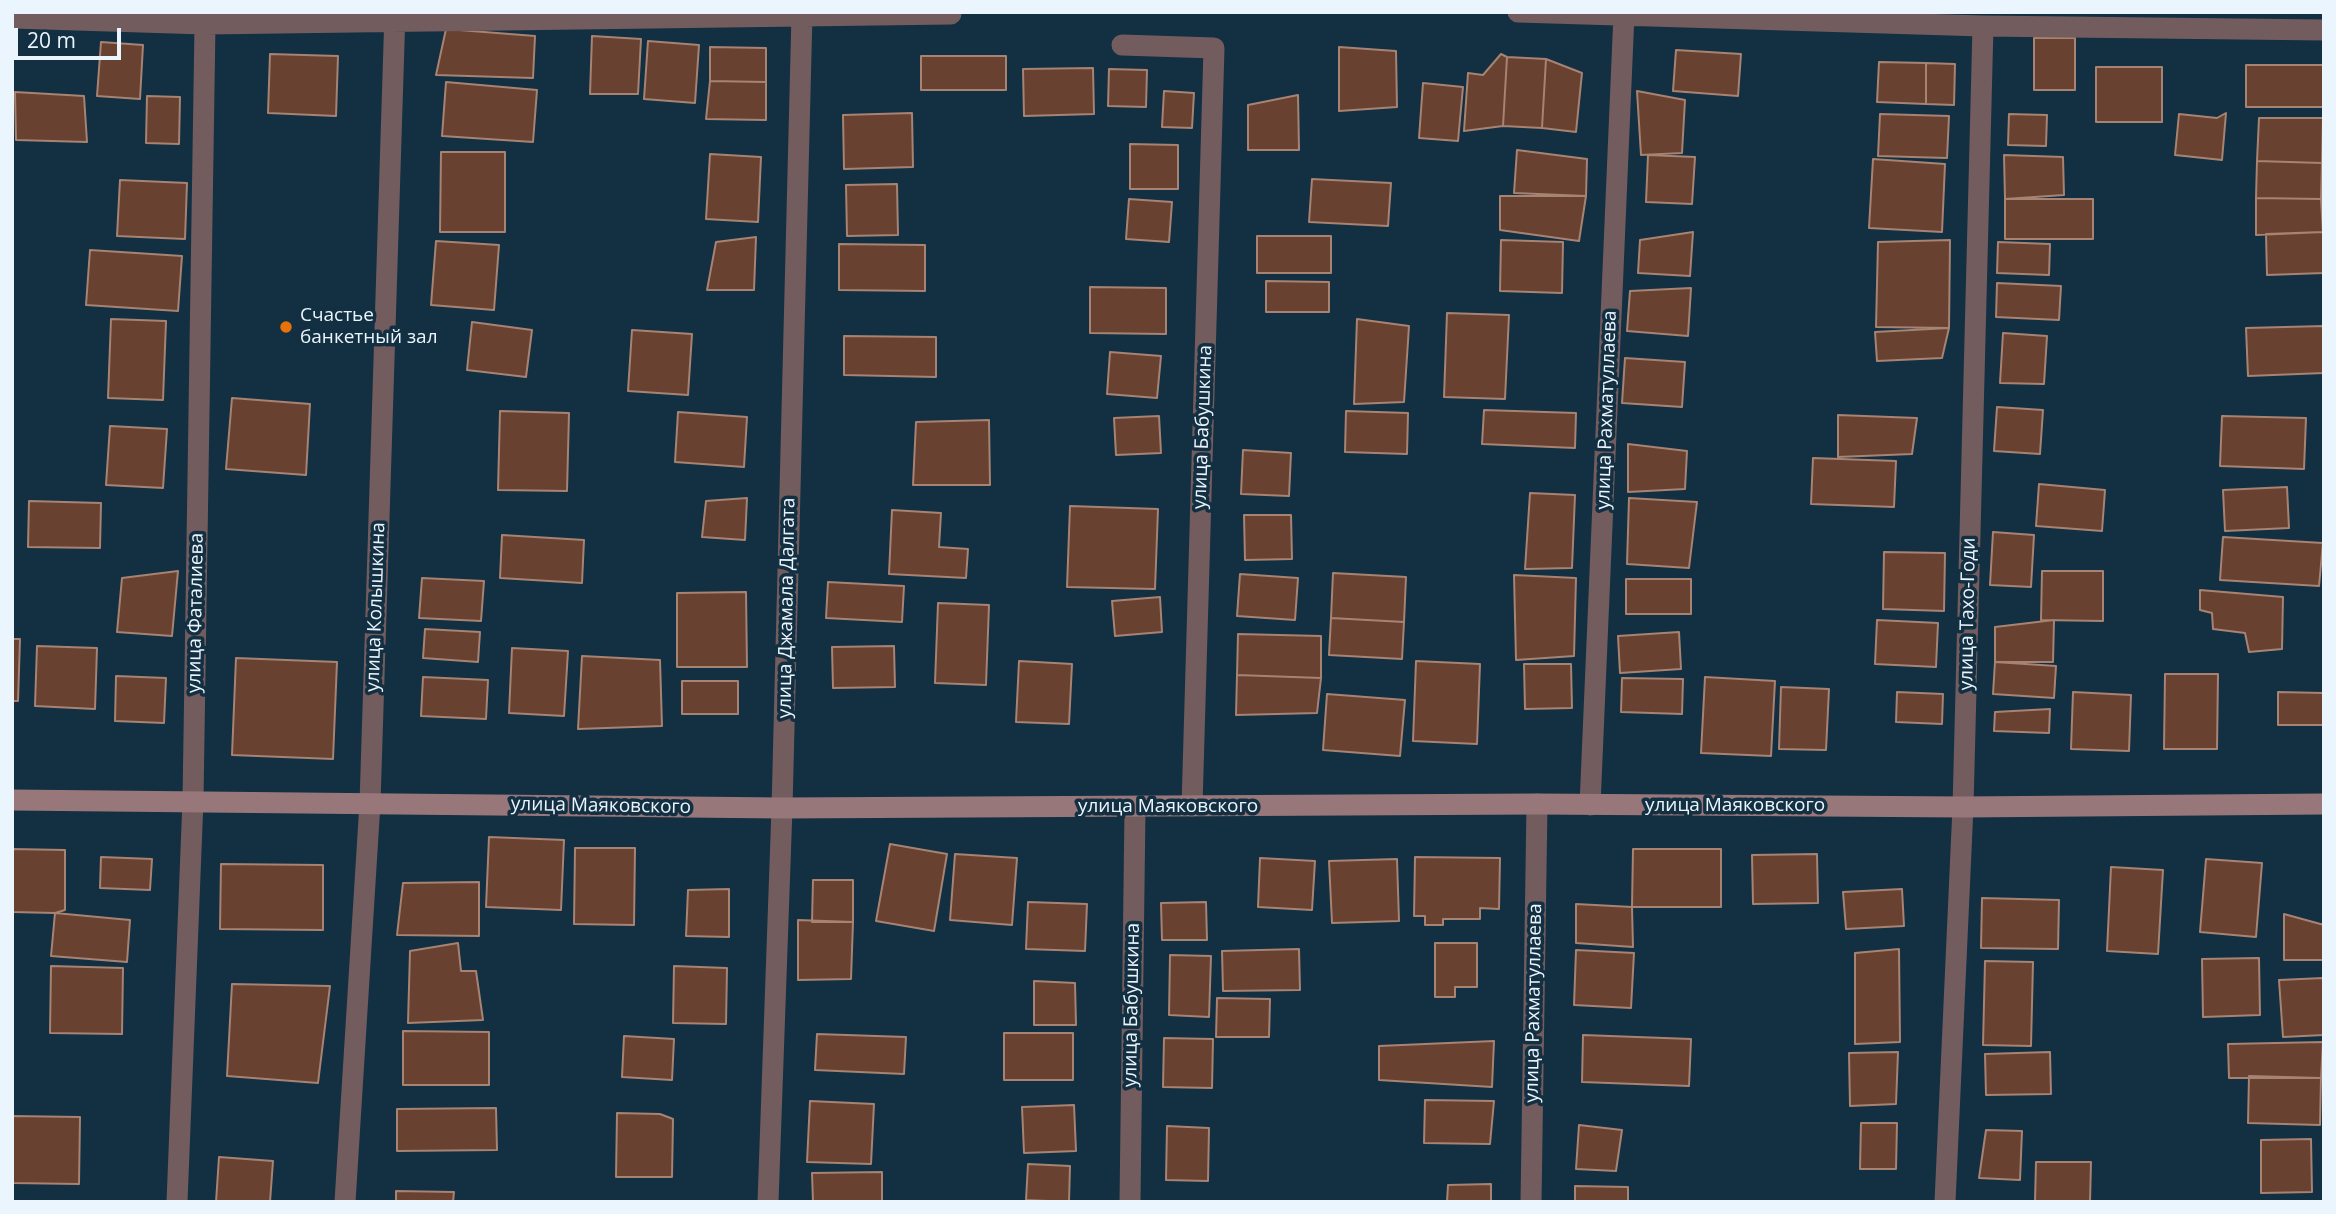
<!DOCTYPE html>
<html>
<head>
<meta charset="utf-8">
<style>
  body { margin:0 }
  #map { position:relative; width:2336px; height:1214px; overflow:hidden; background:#132f42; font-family:"Open Sans",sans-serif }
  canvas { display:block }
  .frame { position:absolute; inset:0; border:14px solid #ebf5fd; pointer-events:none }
  .scale { position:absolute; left:14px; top:28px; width:107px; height:32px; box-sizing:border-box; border:4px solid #ebf5fd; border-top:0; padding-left:9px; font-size:21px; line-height:24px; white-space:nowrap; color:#ebf5fd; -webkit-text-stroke:5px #132f42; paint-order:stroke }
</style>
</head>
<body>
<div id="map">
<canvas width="2336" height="1214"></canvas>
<div class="frame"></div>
<div class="scale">20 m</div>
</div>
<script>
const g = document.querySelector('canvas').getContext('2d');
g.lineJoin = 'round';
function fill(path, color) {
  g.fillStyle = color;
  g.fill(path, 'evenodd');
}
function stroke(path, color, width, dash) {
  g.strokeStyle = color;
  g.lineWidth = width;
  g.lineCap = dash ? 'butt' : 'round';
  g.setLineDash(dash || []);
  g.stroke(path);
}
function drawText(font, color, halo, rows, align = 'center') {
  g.font = font + ' "Open Sans",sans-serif';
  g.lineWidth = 7;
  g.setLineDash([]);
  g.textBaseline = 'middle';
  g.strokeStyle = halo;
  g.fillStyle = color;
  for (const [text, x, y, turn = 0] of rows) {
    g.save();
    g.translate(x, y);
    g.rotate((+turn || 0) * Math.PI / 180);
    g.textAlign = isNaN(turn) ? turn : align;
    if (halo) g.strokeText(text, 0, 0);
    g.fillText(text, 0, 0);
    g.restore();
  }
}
const building = new Path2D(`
  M 446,29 L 535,36 L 533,78 L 436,75 Z
  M 592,36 L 641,39 L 638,94 L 590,94 Z
  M 2034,38 L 2075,38 L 2075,90 L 2034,90 Z
  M 648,41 L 699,45 L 695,103 L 644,99 Z
  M 101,42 L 143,45 L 140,99 L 97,96 Z
  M 710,47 L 766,48 L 766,82 L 710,81 Z
  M 1339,47 L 1396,51 L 1397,107 L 1339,111 Z
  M 1676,50 L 1741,54 L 1738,96 L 1673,91 Z
  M 270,54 L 338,56 L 336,116 L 268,113 Z
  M 1501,54 L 1507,57 L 1503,126 L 1464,131 L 1468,73 L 1483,75 Z
  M 921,56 L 1006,56 L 1006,90 L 921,90 Z
  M 1507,57 L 1546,59 L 1542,128 L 1503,126 Z
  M 1546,59 L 1582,73 L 1576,132 L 1542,128 Z
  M 1879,62 L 1926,63 L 1926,104 L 1877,102 Z
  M 1926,63 L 1955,64 L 1954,105 L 1926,104 Z
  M 2246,65 L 2324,65 L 2324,107 L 2246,107 Z
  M 2096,67 L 2162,67 L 2162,122 L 2096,122 Z
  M 1093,68 L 1094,114 L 1024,116 L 1023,69 Z
  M 1109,69 L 1147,70 L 1146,107 L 1108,106 Z
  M 710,81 L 766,82 L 766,120 L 706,119 Z
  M 446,82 L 537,90 L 533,142 L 442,136 Z
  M 1423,83 L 1463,87 L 1458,141 L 1419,138 Z
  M 1164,91 L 1194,93 L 1192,128 L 1162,127 Z
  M 1637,91 L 1685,100 L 1682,153 L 1641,155 Z
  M 15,92 L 84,96 L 87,142 L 16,140 Z
  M 1298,95 L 1299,150 L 1248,150 L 1248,105 Z
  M 147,96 L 180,97 L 179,144 L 146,143 Z
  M 912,113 L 913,167 L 844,169 L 843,115 Z
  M 2226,113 L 2222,160 L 2175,155 L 2179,114 L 2217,118 Z
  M 1880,114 L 1949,116 L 1947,158 L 1878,156 Z
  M 2009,114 L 2047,115 L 2046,146 L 2008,145 Z
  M 2259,118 L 2323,118 L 2322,163 L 2257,161 Z
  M 1130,144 L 1178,145 L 1178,189 L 1130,189 Z
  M 1517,150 L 1587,159 L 1586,196 L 1514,193 Z
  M 441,152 L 505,152 L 505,232 L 440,232 Z
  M 710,154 L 761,157 L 758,222 L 706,219 Z
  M 1648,155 L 1695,157 L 1692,204 L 1646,202 Z
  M 2004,155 L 2063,157 L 2064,195 L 2005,199 Z
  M 1873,159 L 1945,164 L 1942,232 L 1869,228 Z
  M 2257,161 L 2322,163 L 2321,199 L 2256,198 Z
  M 1312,179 L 1391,183 L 1388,226 L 1309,222 Z
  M 120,180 L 187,183 L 185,239 L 117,236 Z
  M 897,184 L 898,235 L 847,236 L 846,185 Z
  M 1500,196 L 1586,196 L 1579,241 L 1500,230 Z
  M 2256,198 L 2321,199 L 2323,232 L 2256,235 Z
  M 1129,199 L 1172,202 L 1169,242 L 1126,239 Z
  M 2005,199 L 2093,199 L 2093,239 L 2005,239 Z
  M 1693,232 L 1690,276 L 1638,273 L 1640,240 Z
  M 2323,232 L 2324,273 L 2267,275 L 2266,234 Z
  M 1257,236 L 1331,236 L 1331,273 L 1257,273 Z
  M 756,237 L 754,290 L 707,290 L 716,242 Z
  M 1501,240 L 1563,242 L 1562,293 L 1500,291 Z
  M 1950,240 L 1949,328 L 1876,327 L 1878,242 Z
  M 436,241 L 499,245 L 494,310 L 431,305 Z
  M 1998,242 L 2050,244 L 2049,275 L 1997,273 Z
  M 839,244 L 925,245 L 925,291 L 839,290 Z
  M 90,250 L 182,256 L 178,311 L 86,305 Z
  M 1266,281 L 1329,282 L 1329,312 L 1266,312 Z
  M 1997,283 L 2061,286 L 2059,320 L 1996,317 Z
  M 1090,287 L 1166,288 L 1166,334 L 1090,333 Z
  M 1691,288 L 1688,336 L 1627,331 L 1630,291 Z
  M 1447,313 L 1509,315 L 1505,399 L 1444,397 Z
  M 111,319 L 166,321 L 163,400 L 108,398 Z
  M 1357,319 L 1409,326 L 1404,402 L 1354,404 Z
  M 472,322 L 532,330 L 526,377 L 467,370 Z
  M 2324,326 L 2324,373 L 2248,376 L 2246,328 Z
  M 1949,328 L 1942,358 L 1877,361 L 1875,332 Z
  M 632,330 L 692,334 L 688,395 L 628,391 Z
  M 2003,333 L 2047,336 L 2044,384 L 2000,383 Z
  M 844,336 L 936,337 L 936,377 L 844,375 Z
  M 1110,352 L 1161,356 L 1157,398 L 1107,394 Z
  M 1625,358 L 1685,362 L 1682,407 L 1622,403 Z
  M 232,398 L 310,404 L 306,475 L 226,469 Z
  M 1997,407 L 2043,410 L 2040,454 L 1994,451 Z
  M 1484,410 L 1576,413 L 1575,448 L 1482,444 Z
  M 500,411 L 569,413 L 567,491 L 498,490 Z
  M 1346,411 L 1408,413 L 1407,454 L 1345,452 Z
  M 678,412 L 747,417 L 744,467 L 675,462 Z
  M 1838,415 L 1917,418 L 1912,454 L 1838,457 Z
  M 1159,416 L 1161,453 L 1116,455 L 1114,418 Z
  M 2222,416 L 2306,418 L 2304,469 L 2220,466 Z
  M 989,420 L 990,485 L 913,485 L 916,422 Z
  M 110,426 L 167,429 L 163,488 L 106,485 Z
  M 1628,444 L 1687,451 L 1685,489 L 1628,492 Z
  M 1243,450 L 1291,453 L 1289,496 L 1241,494 Z
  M 1813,458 L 1896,461 L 1894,507 L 1811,504 Z
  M 2039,484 L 2105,490 L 2102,531 L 2036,526 Z
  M 2287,487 L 2289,528 L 2225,531 L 2223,490 Z
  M 1530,493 L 1575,495 L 1572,568 L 1525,569 Z
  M 747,498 L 745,540 L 702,537 L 706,501 Z
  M 1629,498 L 1697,502 L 1689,568 L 1627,564 Z
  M 29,501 L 101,503 L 100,548 L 28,547 Z
  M 1070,506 L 1158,509 L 1155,589 L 1067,587 Z
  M 892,510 L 941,513 L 939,547 L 968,549 L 966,578 L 889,574 Z
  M 1244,515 L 1291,515 L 1292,559 L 1245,560 Z
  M 1993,532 L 2034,535 L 2031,587 L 1990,585 Z
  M 502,535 L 584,540 L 582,583 L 500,578 Z
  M 2223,537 L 2323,543 L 2319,586 L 2220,580 Z
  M 1884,552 L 1945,553 L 1944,611 L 1883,609 Z
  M 178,571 L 172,636 L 117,632 L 122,578 Z
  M 2042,571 L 2103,571 L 2103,621 L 2041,620 Z
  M 1333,573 L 1406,577 L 1404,622 L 1331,618 Z
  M 1240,574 L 1298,578 L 1295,620 L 1237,616 Z
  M 1514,575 L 1576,578 L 1574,656 L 1516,660 Z
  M 422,578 L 484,581 L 481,621 L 419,618 Z
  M 1626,579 L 1691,579 L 1691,614 L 1626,614 Z
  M 828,582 L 904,586 L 902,622 L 826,618 Z
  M 2200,590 L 2283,597 L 2282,649 L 2249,652 L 2245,633 L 2213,629 L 2212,613 L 2200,610 Z
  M 746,592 L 747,667 L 677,667 L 677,593 Z
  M 1160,597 L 1162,632 L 1115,636 L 1112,601 Z
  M 938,603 L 989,605 L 986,685 L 935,683 Z
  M 1331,618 L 1404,622 L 1402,659 L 1329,655 Z
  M 1877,620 L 1938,623 L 1936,667 L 1875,664 Z
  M 2054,620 L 2053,662 L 1995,662 L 1995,627 Z
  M 425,629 L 480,632 L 478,662 L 423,658 Z
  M 1679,632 L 1681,669 L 1620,673 L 1618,636 Z
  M 1238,634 L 1321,636 L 1321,678 L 1237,675 Z
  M 12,639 L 20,639 L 18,701 L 12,701 Z
  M 37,646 L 97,648 L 95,709 L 35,706 Z
  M 894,646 L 895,687 L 833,688 L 832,647 Z
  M 512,648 L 568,651 L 564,716 L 509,713 Z
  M 582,656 L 660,660 L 662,726 L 578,729 Z
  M 236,658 L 337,662 L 333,759 L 232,755 Z
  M 1019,661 L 1072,664 L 1069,724 L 1016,722 Z
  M 1416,661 L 1480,664 L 1477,744 L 1413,741 Z
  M 1995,662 L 2056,666 L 2054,698 L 1993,694 Z
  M 1524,664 L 1571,664 L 1572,708 L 1525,709 Z
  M 2165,674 L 2218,674 L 2217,749 L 2164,749 Z
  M 1237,675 L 1321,678 L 1317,713 L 1236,715 Z
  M 116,676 L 166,678 L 164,723 L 115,721 Z
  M 423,677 L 488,680 L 486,719 L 421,716 Z
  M 1705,677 L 1775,681 L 1771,756 L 1701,753 Z
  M 1622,678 L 1683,679 L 1682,714 L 1621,712 Z
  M 682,681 L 738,681 L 738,714 L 682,714 Z
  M 1781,687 L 1829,689 L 1826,750 L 1779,749 Z
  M 1897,692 L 1943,694 L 1942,724 L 1896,722 Z
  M 2073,692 L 2131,695 L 2129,751 L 2071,749 Z
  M 2278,692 L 2324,693 L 2324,725 L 2278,725 Z
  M 1327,694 L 1405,700 L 1400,756 L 1323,750 Z
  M 2050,709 L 2049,733 L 1994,731 L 1995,712 Z
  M 489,837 L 564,840 L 561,910 L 486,907 Z
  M 890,844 L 947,854 L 934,931 L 876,921 Z
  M 575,848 L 635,848 L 634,925 L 574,924 Z
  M 12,849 L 65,850 L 65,910 L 55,913 L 12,912 Z
  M 1633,849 L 1721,849 L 1721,907 L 1632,907 Z
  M 955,854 L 1017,858 L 1012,925 L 950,920 Z
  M 1817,854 L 1818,903 L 1753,904 L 1752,855 Z
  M 101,857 L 152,859 L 150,890 L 100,888 Z
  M 1415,857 L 1500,858 L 1499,909 L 1480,908 L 1480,919 L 1443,919 L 1443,925 L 1425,925 L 1425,916 L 1414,916 Z
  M 1260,858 L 1315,861 L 1312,910 L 1258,907 Z
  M 1397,859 L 1399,921 L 1332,923 L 1329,861 Z
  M 2206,859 L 2262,863 L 2256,937 L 2200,932 Z
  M 221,864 L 323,865 L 323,930 L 220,929 Z
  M 2111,867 L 2163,870 L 2158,954 L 2107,951 Z
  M 813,880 L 853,880 L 853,922 L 812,922 Z
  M 479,882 L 479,936 L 397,935 L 403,883 Z
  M 729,889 L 729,937 L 686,936 L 688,890 Z
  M 1902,889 L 1904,926 L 1846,929 L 1843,892 Z
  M 1982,898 L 2059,900 L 2058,949 L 1981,948 Z
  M 1028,902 L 1087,904 L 1085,951 L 1026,949 Z
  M 1206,902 L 1207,940 L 1162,940 L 1161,903 Z
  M 1576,904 L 1632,907 L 1633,947 L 1576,943 Z
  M 55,913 L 130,920 L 127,962 L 51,956 Z
  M 2284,914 L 2324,925 L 2324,960 L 2284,960 Z
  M 798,920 L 853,922 L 851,979 L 798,980 Z
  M 458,943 L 461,971 L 476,971 L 483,1020 L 408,1023 L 410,951 Z
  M 1435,943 L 1477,943 L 1477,987 L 1455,987 L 1455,997 L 1435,997 Z
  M 1299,949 L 1300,990 L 1223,991 L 1222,951 Z
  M 1899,949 L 1900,1042 L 1855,1044 L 1855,953 Z
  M 1576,950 L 1634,953 L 1631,1008 L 1574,1005 Z
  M 1170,955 L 1211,956 L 1209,1017 L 1169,1015 Z
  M 2259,958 L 2260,1015 L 2203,1017 L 2202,959 Z
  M 1985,961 L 2033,962 L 2031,1046 L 1983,1045 Z
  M 51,966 L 123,968 L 122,1034 L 50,1033 Z
  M 674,966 L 727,968 L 726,1024 L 673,1023 Z
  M 2323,978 L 2324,1035 L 2283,1037 L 2279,980 Z
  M 1034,981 L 1075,983 L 1076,1025 L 1034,1025 Z
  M 232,984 L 330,986 L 318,1083 L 227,1076 Z
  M 1217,998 L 1270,999 L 1269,1037 L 1216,1037 Z
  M 403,1031 L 489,1032 L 489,1085 L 403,1085 Z
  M 1004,1033 L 1073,1033 L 1073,1080 L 1004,1080 Z
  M 817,1034 L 906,1037 L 904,1074 L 815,1070 Z
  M 1583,1035 L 1691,1039 L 1689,1086 L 1582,1082 Z
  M 624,1036 L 674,1039 L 672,1080 L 622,1077 Z
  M 1164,1038 L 1213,1039 L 1212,1088 L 1163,1087 Z
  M 1494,1041 L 1492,1087 L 1379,1080 L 1379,1046 Z
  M 2323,1042 L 2321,1078 L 2229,1078 L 2228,1044 Z
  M 1898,1052 L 1896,1104 L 1850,1106 L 1849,1053 Z
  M 2050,1052 L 2051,1094 L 1986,1095 L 1985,1054 Z
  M 2249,1076 L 2321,1078 L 2320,1125 L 2248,1123 Z
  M 1425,1100 L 1494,1101 L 1490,1144 L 1424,1143 Z
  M 810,1101 L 874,1104 L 871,1164 L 807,1162 Z
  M 1074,1105 L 1076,1151 L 1024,1153 L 1022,1107 Z
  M 496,1108 L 497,1150 L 397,1151 L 397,1109 Z
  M 617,1113 L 660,1114 L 673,1119 L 672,1177 L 616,1177 Z
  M 12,1116 L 80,1117 L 79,1184 L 12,1183 Z
  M 1861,1123 L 1897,1123 L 1896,1169 L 1860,1169 Z
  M 1579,1125 L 1622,1130 L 1616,1171 L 1576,1169 Z
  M 1167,1126 L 1209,1128 L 1208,1181 L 1166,1180 Z
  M 1986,1130 L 2022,1131 L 2020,1180 L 1979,1178 Z
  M 2311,1139 L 2312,1192 L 2261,1193 L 2261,1140 Z
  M 219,1157 L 273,1161 L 270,1202 L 216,1202 Z
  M 2036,1162 L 2091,1162 L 2090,1202 L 2035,1202 Z
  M 1028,1164 L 1070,1166 L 1069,1202 L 1026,1200 Z
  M 882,1172 L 882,1202 L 813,1202 L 812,1173 Z
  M 1491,1184 L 1491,1202 L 1447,1202 L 1448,1185 Z
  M 1575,1186 L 1628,1187 L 1628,1202 L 1575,1202 Z
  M 396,1191 L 454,1192 L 453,1202 L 396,1202 Z`);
const street = new Path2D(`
  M 1518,12 L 1983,26 L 2324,30
  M 12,18 L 205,24 L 951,14
  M 1122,45 L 1214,48 L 1192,806
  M 1590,805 L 1624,14
  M 177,1202 L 193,800 L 205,24
  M 345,1202 L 370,803 L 395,12
  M 768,1202 L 782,808 L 802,14
  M 1130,1202 L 1135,808
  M 1531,1202 L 1537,804
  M 1945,1202 L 1963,807 L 1983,26`);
const secondary = new Path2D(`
  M 12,800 L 782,808 L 1537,804 L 1963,807 L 2324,804`);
const markers = [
  [286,327,7,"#e8710a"]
];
const poiNames = [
  ["Счастье",300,316],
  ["банкетный зал",300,338]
];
const streetNames = [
  ["улица Рахматуллаева",1607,410,-88],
  ["улица Бабушкина",1203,427,-88],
  ["улица Колышкина",376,607,-88],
  ["улица Джамала Далгата",787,608,-89],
  ["улица Фаталиева",196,613,-89],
  ["улица Тахо-Годи",1968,614,-89],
  ["улица Маяковского",601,806,1],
  ["улица Маяковского",1735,806],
  ["улица Маяковского",1168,807],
  ["улица Рахматуллаева",1534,1003,-89],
  ["улица Бабушкина",1132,1005,-89]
];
fill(building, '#694130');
stroke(building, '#a68373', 2);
stroke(street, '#725c5e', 21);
stroke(secondary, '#98777a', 21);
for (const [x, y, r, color] of markers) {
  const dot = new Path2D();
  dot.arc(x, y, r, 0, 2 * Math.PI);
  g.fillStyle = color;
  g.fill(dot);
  stroke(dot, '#132f42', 2.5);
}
drawText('19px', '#ebf5fd', '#132f42', poiNames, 'left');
drawText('19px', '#ebf5fd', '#132f42', streetNames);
</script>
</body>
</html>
